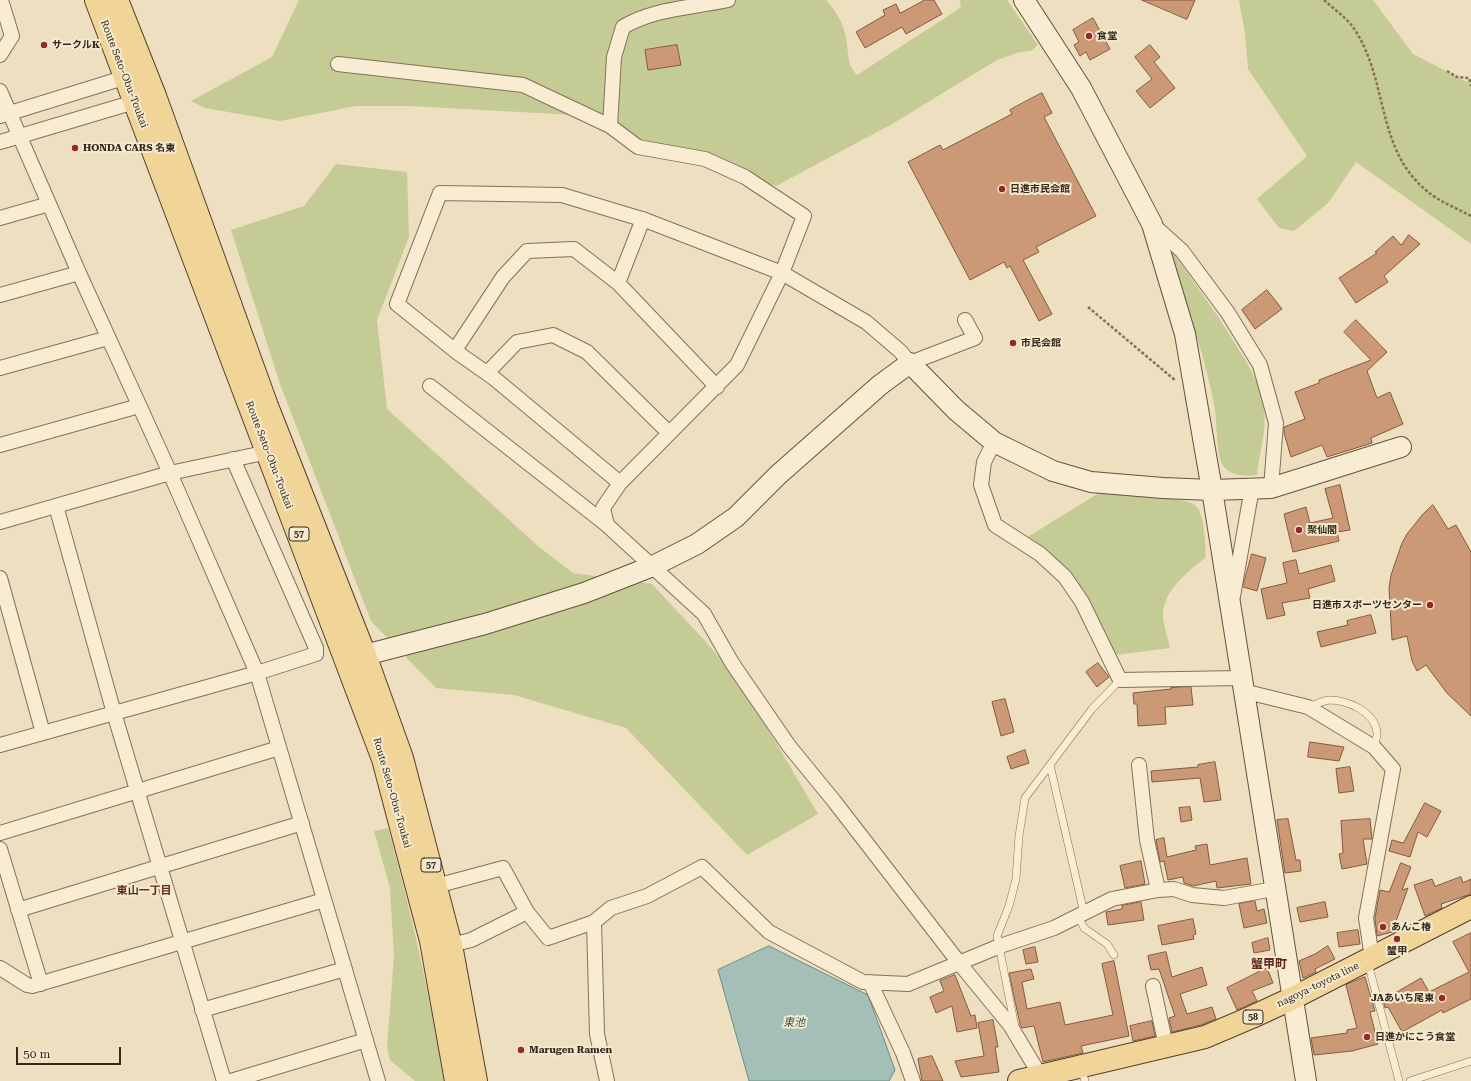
<!DOCTYPE html>
<html>
<head>
<meta charset="utf-8">
<style>
  body { margin:0 }
  #map { position:relative; width:1471px; height:1081px; overflow:hidden; background:#eddfc0; font-family:"Roboto Serif",serif }
  canvas { display:block }
  .scale { position:absolute; left:16px; top:1047px; width:105px; height:18px; box-sizing:border-box; border:2px solid #35281d; border-top:0; padding-left:5px; font-size:12px; line-height:14px; white-space:nowrap; color:#35281d; -webkit-text-stroke:3px #f5eacf; paint-order:stroke }
</style>
</head>
<body>
<div id="map">
<canvas width="1471" height="1081"></canvas>
<div class="scale">50 m</div>
</div>
<script>
const g = document.querySelector('canvas').getContext('2d');
g.lineJoin = 'round';
function fill(path, color) {
  g.fillStyle = color;
  g.fill(path, 'evenodd');
}
function stroke(path, color, width, dash) {
  g.strokeStyle = color;
  g.lineWidth = width;
  g.lineCap = dash ? 'butt' : 'round';
  g.setLineDash(dash || []);
  g.stroke(path);
}
function drawText(font, color, halo, rows, align = 'center') {
  g.font = font + ' "Roboto Serif","Noto Sans JP",serif';
  g.lineWidth = 4;
  g.setLineDash([]);
  g.textBaseline = 'middle';
  g.strokeStyle = halo;
  g.fillStyle = color;
  for (const [text, x, y, turn = 0] of rows) {
    g.save();
    g.translate(x, y);
    g.rotate((+turn || 0) * Math.PI / 180);
    g.textAlign = isNaN(turn) ? turn : align;
    if (halo) g.strokeText(text, 0, 0);
    g.fillText(text, 0, 0);
    g.restore();
  }
}
const green = new Path2D(`
  M 299,0 L 826,0 C 836,11 843,22 846,38 C 849,52 846,64 857,75 L 951,14 L 961,7 L 960,0 L 1007,0 L 1038,45 L 1031,51 L 1020,52 L 997,60 L 892,124 L 776,186 L 644,140 L 603,132 L 593,116 L 410,106 L 356,106 L 280,121 L 205,108 L 191,101 L 272,57 Z
  M 1239,0 L 1373,0 L 1413,54 L 1471,84 L 1471,244 L 1356,162 L 1328,203 L 1294,231 L 1279,228 L 1257,199 L 1307,156 L 1248,69 L 1245,33 Z
  M 336,164 L 407,172 L 409,237 L 377,320 L 387,409 L 539,547 L 573,573 L 652,584 L 706,642 L 743,687 L 818,814 L 747,855 L 626,728 L 514,695 L 436,688 L 371,621 L 280,384 L 231,230 L 304,206 Z
  M 1174,254 C 1194,282 1214,310 1233,340 C 1246,362 1261,382 1264,409 C 1267,430 1259,454 1257,475 C 1246,476 1234,477 1225,468 C 1216,460 1217,423 1215,410 C 1206,357 1187,306 1167,256 Z
  M 1099,493 C 1118,495 1184,495 1196,506 C 1205,515 1205,545 1206,557 C 1189,571 1166,588 1163,611 C 1162,622 1168,637 1170,648 L 1115,655 C 1093,606 1075,566 1026,538 Z
  M 388,828 C 411,911 430,995 444,1081 L 415,1081 L 390,1060 L 387,1047 L 394,956 L 390,888 L 374,831 Z`);
const water = new Path2D(`
  M 769,946 L 868,995 L 895,1070 L 889,1081 L 749,1081 L 718,970 Z`);
const building = new Path2D(`
  M 925,0 L 934,0 L 942,14 L 906,34 L 902,27 L 865,48 L 856,32 L 885,15 L 883,10 L 896,4 L 900,13 Z
  M 1142,0 L 1195,0 L 1187,19 Z
  M 1093,18 L 1110,49 L 1090,60 L 1086,52 L 1080,56 L 1074,45 L 1079,42 L 1073,30 Z
  M 677,45 L 681,65 L 648,70 L 645,50 Z
  M 1150,45 L 1160,57 L 1154,62 L 1175,88 L 1150,108 L 1136,91 L 1152,79 L 1135,57 Z
  M 1042,93 L 1052,113 L 1044,117 L 1096,216 L 1036,247 L 1039,252 L 1023,260 L 1052,314 L 1039,321 L 1010,266 L 1007,268 L 1004,262 L 970,280 L 908,162 L 940,145 L 943,150 L 1012,114 L 1010,110 Z
  M 1409,235 L 1420,244 L 1384,276 L 1388,282 L 1356,303 L 1339,278 L 1377,253 L 1375,252 L 1393,236 L 1401,245 Z
  M 1267,290 L 1282,309 L 1255,329 L 1242,310 Z
  M 1356,320 L 1387,352 L 1367,371 L 1377,398 L 1390,392 L 1403,424 L 1371,438 L 1372,443 L 1327,457 L 1322,445 L 1291,457 L 1284,433 L 1284,427 L 1305,419 L 1295,392 L 1319,383 L 1319,380 L 1371,360 L 1344,332 Z
  M 1340,485 L 1350,530 L 1337,532 L 1339,541 L 1293,552 L 1284,514 L 1306,507 L 1310,523 L 1333,518 L 1325,489 Z
  M 1433,505 L 1448,529 L 1456,525 L 1471,552 L 1471,716 L 1447,693 L 1426,665 L 1417,671 L 1412,661 L 1407,636 L 1392,640 L 1389,588 L 1391,575 L 1402,543 L 1407,534 L 1423,514 Z
  M 1252,554 L 1266,558 L 1257,591 L 1243,587 Z
  M 1296,560 L 1299,574 L 1331,565 L 1335,581 L 1308,589 L 1310,598 L 1282,603 L 1285,615 L 1267,619 L 1261,589 L 1287,583 L 1283,563 Z
  M 1371,615 L 1376,633 L 1321,647 L 1317,632 L 1348,625 L 1347,621 Z
  M 1098,663 L 1109,677 L 1097,687 L 1086,672 Z
  M 1191,687 L 1193,705 L 1165,707 L 1166,724 L 1138,726 L 1137,704 L 1134,704 L 1133,693 L 1171,689 L 1171,688 Z
  M 1005,699 L 1014,732 L 1001,736 L 992,702 Z
  M 1310,742 L 1344,747 L 1339,761 L 1308,757 Z
  M 1025,750 L 1029,763 L 1011,769 L 1007,757 Z
  M 1215,762 L 1221,800 L 1204,802 L 1200,778 L 1152,782 L 1151,771 L 1198,767 L 1198,765 Z
  M 1350,767 L 1354,791 L 1339,793 L 1336,769 Z
  M 1425,803 L 1441,811 L 1427,837 L 1418,832 L 1410,857 L 1389,851 L 1392,840 L 1403,843 Z
  M 1190,807 L 1192,820 L 1181,822 L 1179,808 Z
  M 1288,819 L 1296,860 L 1300,860 L 1301,871 L 1285,873 L 1277,820 Z
  M 1370,819 L 1372,839 L 1363,839 L 1367,864 L 1342,869 L 1339,854 L 1343,853 L 1341,821 Z
  M 1164,838 L 1167,857 L 1196,850 L 1195,846 L 1207,844 L 1210,865 L 1247,858 L 1251,884 L 1217,888 L 1216,881 L 1193,886 L 1184,883 L 1183,877 L 1168,880 L 1164,861 L 1160,862 L 1156,840 Z
  M 1141,861 L 1145,884 L 1125,888 L 1120,866 Z
  M 1401,863 L 1411,867 L 1402,890 L 1408,888 L 1395,924 L 1396,931 L 1377,936 L 1375,918 L 1380,890 L 1389,892 Z
  M 1461,877 L 1463,883 L 1471,879 L 1471,894 L 1441,904 L 1442,908 L 1425,916 L 1414,885 L 1432,879 L 1435,886 Z
  M 1255,901 L 1257,911 L 1264,909 L 1267,923 L 1244,928 L 1239,904 Z
  M 1141,902 L 1144,920 L 1108,925 L 1106,912 L 1122,909 L 1122,906 Z
  M 1325,902 L 1328,917 L 1300,922 L 1297,908 Z
  M 1193,919 L 1196,934 L 1193,935 L 1194,939 L 1162,945 L 1158,926 Z
  M 1358,930 L 1360,944 L 1339,947 L 1337,933 Z
  M 1471,933 L 1471,999 L 1443,1013 L 1442,1010 L 1402,1032 L 1388,1007 L 1385,1008 L 1383,1000 L 1421,978 L 1429,992 L 1469,972 L 1453,942 Z
  M 1268,938 L 1270,950 L 1254,953 L 1252,943 Z
  M 1328,946 L 1335,959 L 1315,969 L 1316,972 L 1303,978 L 1299,961 L 1315,954 Z
  M 1035,947 L 1038,962 L 1026,964 L 1023,950 Z
  M 1166,952 L 1172,977 L 1202,967 L 1207,985 L 1180,994 L 1187,1014 L 1212,1007 L 1216,1019 L 1201,1025 L 1172,1032 L 1169,1018 L 1175,1016 L 1159,969 L 1151,970 L 1148,956 Z
  M 1114,961 L 1129,1036 L 1081,1046 L 1083,1053 L 1043,1062 L 1034,1026 L 1022,1028 L 1020,1024 L 1009,973 L 1031,969 L 1034,979 L 1022,982 L 1027,1009 L 1060,1002 L 1065,1025 L 1113,1015 L 1102,964 Z
  M 1267,968 L 1273,983 L 1252,991 L 1257,1001 L 1237,1010 L 1227,988 Z
  M 955,975 L 971,1016 L 975,1015 L 977,1028 L 957,1032 L 952,1006 L 936,1013 L 930,997 L 944,991 L 940,981 Z
  M 1365,977 L 1375,1011 L 1370,1012 L 1378,1044 L 1352,1051 L 1314,1055 L 1311,1038 L 1347,1033 L 1347,1030 L 1357,1028 L 1346,985 Z
  M 993,1020 L 998,1047 L 995,1047 L 999,1072 L 961,1077 L 955,1061 L 984,1056 L 978,1023 Z
  M 1152,1021 L 1155,1036 L 1133,1041 L 1130,1026 Z
  M 932,1056 L 943,1081 L 922,1081 L 918,1059 Z`);
const path = new Path2D(`
  M 1324,0 C 1334,9 1348,19 1355,30 C 1391,86 1374,158 1438,199 C 1448,205 1460,210 1471,216
  M 1447,71 L 1457,77 L 1469,78 L 1471,86
  M 1088,307 L 1176,381`);
const lane = new Path2D(`
  M 1308,707 C 1314,705 1322,701 1329,700 C 1347,700 1374,711 1377,732 C 1378,736 1375,742 1374,747
  M 1050,765 L 1084,913
  M 1078,916 L 1084,928 L 1107,944 L 1114,955
  M 1368,963 L 1399,1081
  M 1015,1027 L 997,936 L 1009,906 L 1016,879 L 1019,836 L 1025,798 L 1092,709 L 1120,680
  M 1081,1068 L 1085,1081
  M 1410,1081 L 1471,1061`);
const street = new Path2D(`
  M 0,55 L 12,36 L 1,0
  M 338,64 L 523,85 L 610,126 L 638,147 L 705,159 L 745,177 L 804,216 L 782,273 L 737,365 L 620,483 L 495,379 L 458,353 L 397,304 L 440,193 L 562,195 L 645,220 L 782,273 L 866,322 L 900,351 L 910,363 L 975,338 L 965,320
  M 0,91 L 79,273 L 170,473 L 257,673 L 378,1081
  M 0,116 L 133,75
  M 610,126 L 614,57 L 623,27 C 655,8 692,8 728,0
  M 0,142 L 141,100
  M 0,218 L 49,204
  M 643,219 L 618,283 L 717,387
  M 1152,224 L 1182,251 L 1228,313 L 1260,365 L 1276,423 L 1271,488
  M 0,295 L 79,273
  M 455,350 L 503,277 L 527,251 L 574,249 L 618,283
  M 0,368 L 108,338
  M 487,373 L 517,342 L 553,335 L 587,352 L 669,433
  M 430,386 L 607,525 L 704,614 L 732,663 L 789,746 L 834,801 L 960,964 L 1010,1025 L 1040,1075
  M 994,442 L 984,462 L 981,485 L 995,525 L 1040,554 L 1065,577 L 1082,602 L 1120,680 L 1241,678
  M 0,445 L 139,406
  M 56,506 L 114,713 L 224,1081
  M 0,522 L 170,473 L 268,452
  M 607,525 L 603,508 L 620,483
  M 0,578 L 43,733
  M 1233,596 L 1252,488
  M 1243,691 L 1308,707 L 1374,747 L 1393,769 L 1366,918 L 1372,958
  M 0,745 L 257,673 L 316,654 L 316,648 L 233,459
  M 1139,765 L 1147,840 L 1158,890
  M 0,833 L 279,748
  M 0,849 L 41,984
  M 436,886 L 503,868 L 527,912 L 548,938 L 594,922
  M 18,910 L 302,823
  M 451,945 L 471,940 L 527,912
  M 0,968 L 27,985 L 32,986 L 324,900
  M 870,982 L 903,1053 L 913,1081
  M 1153,986 L 1166,1046
  M 202,1010 L 345,969
  M 231,1081 L 366,1040
  M 607,1081 L 597,1034 L 594,922 L 611,908 L 647,896 L 702,867 L 769,932 L 863,982 L 908,984 L 1000,946 L 1054,928 L 1112,899 L 1158,890 L 1174,889 L 1192,895 L 1224,898 L 1274,889`);
const secondary = new Path2D(`
  M 1024,0 L 1081,88 L 1152,224 L 1185,334 L 1212,490 L 1306,1081
  M 365,655 L 485,624 L 584,593 L 653,566 L 697,544 L 736,517 L 778,475 L 880,385 L 910,363 L 956,410 L 994,442 L 1053,471 L 1091,482 L 1163,488 L 1212,490 L 1271,488 L 1401,447`);
const primary = new Path2D(`
  M 96,0 L 383,759 L 431,941 L 456,1081
  M 117,0 L 155,96 L 267,406 L 365,655 L 402,758 L 451,945 L 476,1081
  M 1019,1081 L 1205,1037 L 1252,1017 L 1293,998 L 1471,907`);
const markers = [
  [1089,36,4,"#94292a"],
  [44,45,4,"#94292a"],
  [75,148,4,"#94292a"],
  [1002,189,4,"#94292a"],
  [1013,343,4,"#94292a"],
  [1299,530,4,"#94292a"],
  [1430,605,4,"#94292a"],
  [1383,927,4,"#94292a"],
  [1397,939,4,"#94292a"],
  [1442,998,4,"#94292a"],
  [1367,1037,4,"#94292a"],
  [521,1050,4,"#94292a"]
];
const shields = [
  [299,534,20],
  [431,865,20],
  [1253,1017,20]
];
const shieldNames = [
  ["57",299,534],
  ["57",431,865],
  ["58",1253,1017]
];
const poiNames = [
  ["食堂",1097,36],
  ["サークルK",52,45],
  ["HONDA CARS 名東",83,148],
  ["日進市民会館",1010,189],
  ["市民会館",1021,343],
  ["聚仙閣",1307,530],
  ["日進市スポーツセンター",1422,605,"right"],
  ["あんこ椿",1391,927],
  ["蟹甲",1397,951,"center"],
  ["JAあいち尾東",1434,998,"right"],
  ["日進かにこう食堂",1375,1037],
  ["Marugen Ramen",529,1050]
];
const streetNames = [
  ["Route Seto-Obu-Toukai",124,74,69],
  ["Route Seto-Obu-Toukai",269,455,69],
  ["Route Seto-Obu-Toukai",392,793,74],
  ["nagoya-toyota line",1318,985,-26]
];
const neighbourhoodNames = [
  ["東山一丁目",144,891]
];
const waterNames = [
  ["東池",794,1023]
];
const quarterNames = [
  ["蟹甲町",1269,964]
];
fill(green, '#c5cb94');
fill(water, '#a3bfb7');
stroke(water, '#6a8d84', 1);
fill(building, '#cb9976');
stroke(building, '#845a3e', 1);
stroke(lane, '#867058', 8);
stroke(street, '#867058', 16);
stroke(secondary, '#67513c', 22);
stroke(primary, '#533e2d', 24);
stroke(path, '#867058', 2.5, [3, 2]);
stroke(lane, '#f8edd3', 7);
stroke(street, '#f8edd3', 14);
stroke(secondary, '#f8edd3', 20);
stroke(primary, '#f1d497', 22);
for (const [x, y, r, color] of markers) {
  const dot = new Path2D();
  dot.arc(x, y, r, 0, 2 * Math.PI);
  g.fillStyle = color;
  g.fill(dot);
  stroke(dot, '#f5eacf', 1.5);
}
for (const [x, y, w] of shields) {
  const box = new Path2D();
  box.roundRect(x - w / 2, y - 7, w, 14, 3);
  g.fillStyle = '#f5eacf';
  g.fill(box);
  stroke(box, '#35281d', 1);
}
drawText('bold 9px', '#35281d', null, shieldNames);
drawText('bold 10px', '#35281d', '#f5eacf', poiNames, 'left');
drawText('10px', '#35281d', '#f5eacf', streetNames);
drawText('bold 11px', '#612b1c', '#f5eacf', neighbourhoodNames);
drawText('italic 11px', '#2c5552', '#f5eacf', waterNames);
drawText('bold 12px', '#612b1c', '#f5eacf', quarterNames);
</script>
</body>
</html>
